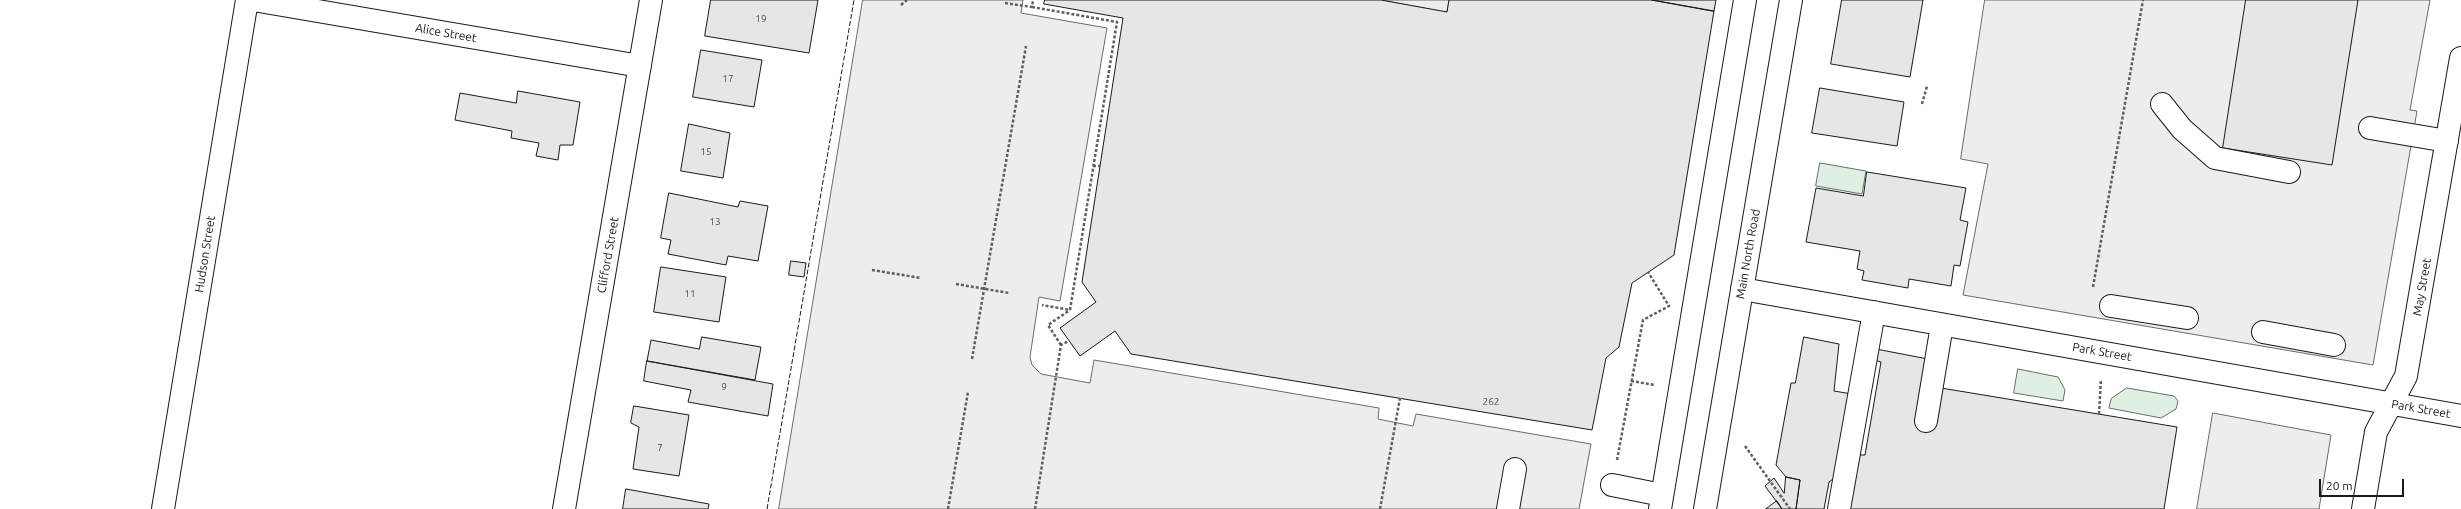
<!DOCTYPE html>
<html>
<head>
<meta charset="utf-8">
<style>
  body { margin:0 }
  #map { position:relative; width:2461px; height:509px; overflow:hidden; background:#fff; font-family:Ubuntu,sans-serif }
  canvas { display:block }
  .scale { position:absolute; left:2319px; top:479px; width:85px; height:18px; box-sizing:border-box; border:2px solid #1a1a1a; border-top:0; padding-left:5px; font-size:12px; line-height:14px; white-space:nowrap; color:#1a1a1a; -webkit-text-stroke:3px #fff; paint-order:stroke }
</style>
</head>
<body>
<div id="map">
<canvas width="2461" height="509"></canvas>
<div class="scale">20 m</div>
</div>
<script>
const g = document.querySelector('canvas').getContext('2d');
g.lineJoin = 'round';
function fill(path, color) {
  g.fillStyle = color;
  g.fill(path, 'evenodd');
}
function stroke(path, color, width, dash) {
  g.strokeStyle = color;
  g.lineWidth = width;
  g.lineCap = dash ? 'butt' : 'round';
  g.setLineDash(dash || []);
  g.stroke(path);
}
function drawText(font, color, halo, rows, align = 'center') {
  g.font = font + ' Ubuntu,sans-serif';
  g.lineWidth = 3;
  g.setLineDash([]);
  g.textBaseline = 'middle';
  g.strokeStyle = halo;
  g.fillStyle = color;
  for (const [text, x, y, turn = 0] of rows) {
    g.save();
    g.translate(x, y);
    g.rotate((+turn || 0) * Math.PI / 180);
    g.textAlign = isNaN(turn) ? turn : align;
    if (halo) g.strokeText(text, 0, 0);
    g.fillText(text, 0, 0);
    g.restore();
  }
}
const green = new Path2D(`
  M 1820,163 L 1866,171 L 1862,194 L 1816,186 Z
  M 2018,369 L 2058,377 L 2065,390 L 2063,401 L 2014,393 Z
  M 2127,388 L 2174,396 L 2178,401 L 2176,409 L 2161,418 L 2109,408 L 2111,399 Z`);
const parking = new Path2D(`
  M 863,0 L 1023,0 L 1021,13 L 1107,28 L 1060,301 L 1039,297 L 1030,357 L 1032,365 L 1041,374 L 1090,383 L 1094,360 L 1379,408 L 1378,419 L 1413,426 L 1416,414 L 1591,444 L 1579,509 L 779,509 Z
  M 1381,0 L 1449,0 L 1447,12 Z
  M 1985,0 L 2430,0 L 2410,110 L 2417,111 L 2373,365 L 1963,295 L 1988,164 L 1961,159 Z
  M 2213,413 L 2331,435 L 2319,509 L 2197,509 Z`);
const building = new Path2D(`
  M 711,0 L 818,0 L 809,53 L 705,36 Z
  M 1045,0 L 1381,0 L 1447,12 L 1449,0 L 1652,0 L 1714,11 L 1674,255 L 1632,283 L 1619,347 L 1606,358 L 1592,430 L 1131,354 L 1115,331 L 1080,356 L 1060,328 L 1096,302 L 1082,282 L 1123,18 L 1044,4 Z
  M 1652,0 L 1716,0 L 1714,11 Z
  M 1842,0 L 1923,0 L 1910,77 L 1831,64 Z
  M 2246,0 L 2358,0 L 2332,165 L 2223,148 Z
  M 701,50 L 762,60 L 754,107 L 693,97 Z
  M 1820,88 L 1904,102 L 1897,146 L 1812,133 Z
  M 518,91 L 580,102 L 573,145 L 560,145 L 558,160 L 536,156 L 539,143 L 511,138 L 512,131 L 455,120 L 460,93 L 516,103 Z
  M 689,124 L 730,133 L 723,178 L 681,171 Z
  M 1867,172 L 1966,188 L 1960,220 L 1968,222 L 1960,266 L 1954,265 L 1951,286 L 1909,279 L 1908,288 L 1862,280 L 1864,271 L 1857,269 L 1860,251 L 1806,242 L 1816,188 L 1863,196 Z
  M 669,193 L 738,207 L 740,201 L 768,206 L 758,261 L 728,256 L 726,265 L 668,254 L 671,240 L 661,238 Z
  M 791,261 L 806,263 L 804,277 L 789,275 Z
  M 661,267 L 726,277 L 719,322 L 654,312 Z
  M 702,337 L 761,347 L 755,380 L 647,361 L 651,340 L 699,349 Z
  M 1804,337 L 1839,344 L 1834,391 L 1852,394 L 1837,476 L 1829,482 L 1824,509 L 1796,509 L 1800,480 L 1786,477 L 1776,465 L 1791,383 L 1795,383 Z
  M 1876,349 L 1928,359 L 1941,388 L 2177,427 L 2164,509 L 1847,509 L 1857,455 L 1865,455 L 1881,362 L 1874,360 Z
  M 647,361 L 773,384 L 768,416 L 688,402 L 691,390 L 644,381 Z
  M 634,406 L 689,415 L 679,476 L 633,469 L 639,427 L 631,423 Z
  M 1786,477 L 1800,480 L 1796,509 L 1782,509 L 1765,486 L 1774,478 L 1784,493 Z
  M 626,489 L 709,504 L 708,509 L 623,509 Z
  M 1777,501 L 1782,509 L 1766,509 Z`);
const path = new Path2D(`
  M 1005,3 L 1032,7 L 1033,0
  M 901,5 L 907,0
  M 1032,7 L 1117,22 L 1070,310 L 1042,305
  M 1922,104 L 1927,86
  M 1093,166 L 1100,166
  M 872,270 L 921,278
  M 956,284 L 1009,293
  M 2093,287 L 2143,0
  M 1061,345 L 1048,325 L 1070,310
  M 972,359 L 1026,46
  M 1631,381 L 1655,385
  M 2099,414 L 2101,379
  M 1745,446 L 1790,509
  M 1617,460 L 1643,320 L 1669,306 L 1648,272
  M 948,509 L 968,392
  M 1035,509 L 1061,345 L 1069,341
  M 1380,509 L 1400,398`);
const minor = new Path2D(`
  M 253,0 L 640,66
  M 2162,104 L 2182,129 L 2215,158 L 2289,172
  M 2370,128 L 2447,141
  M 1742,289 L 2461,416
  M 2111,306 L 2187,318
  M 2263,332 L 2334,345
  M 1926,421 L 1942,325
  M 1612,485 L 1662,495
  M 163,509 L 247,0
  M 564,509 L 651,0
  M 1508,509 L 1515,469
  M 1839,509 L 1874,312
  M 2363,509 L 2376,432 L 2406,376 L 2461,58`);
const highway = new Path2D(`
  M 1660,509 L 1745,0
  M 1705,509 L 1791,0`);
const fence = new Path2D(`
  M 767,509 L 854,0`);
const numberNames = [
  ["19",761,19],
  ["17",728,79],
  ["15",706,152],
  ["13",715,222],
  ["11",690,294],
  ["9",724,387],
  ["262",1491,402],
  ["7",660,448]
];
const streetNames = [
  ["Alice Street",446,33,10],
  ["Hudson Street",205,254,-81],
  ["Main North Road",1748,254,-80],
  ["Clifford Street",608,255,-80],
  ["May Street",2422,287,-80],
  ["Park Street",2102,352,10],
  ["Park Street",2421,409,10]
];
fill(green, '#e0efe3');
stroke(green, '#6a6a6a', 1);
fill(parking, '#ededed');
stroke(parking, '#6a6a6a', 1);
fill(building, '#e6e6e6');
stroke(building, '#1a1a1a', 1);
stroke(minor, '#1a1a1a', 24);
stroke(highway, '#1a1a1a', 24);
stroke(path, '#5f5f5f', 2.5, [3, 2]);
stroke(minor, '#fff', 22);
stroke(highway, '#fff', 22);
stroke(fence, '#1a1a1a', 1, [5, 2]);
drawText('10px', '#4d4d4d', null, numberNames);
drawText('12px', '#1a1a1a', '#fff', streetNames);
</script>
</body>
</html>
